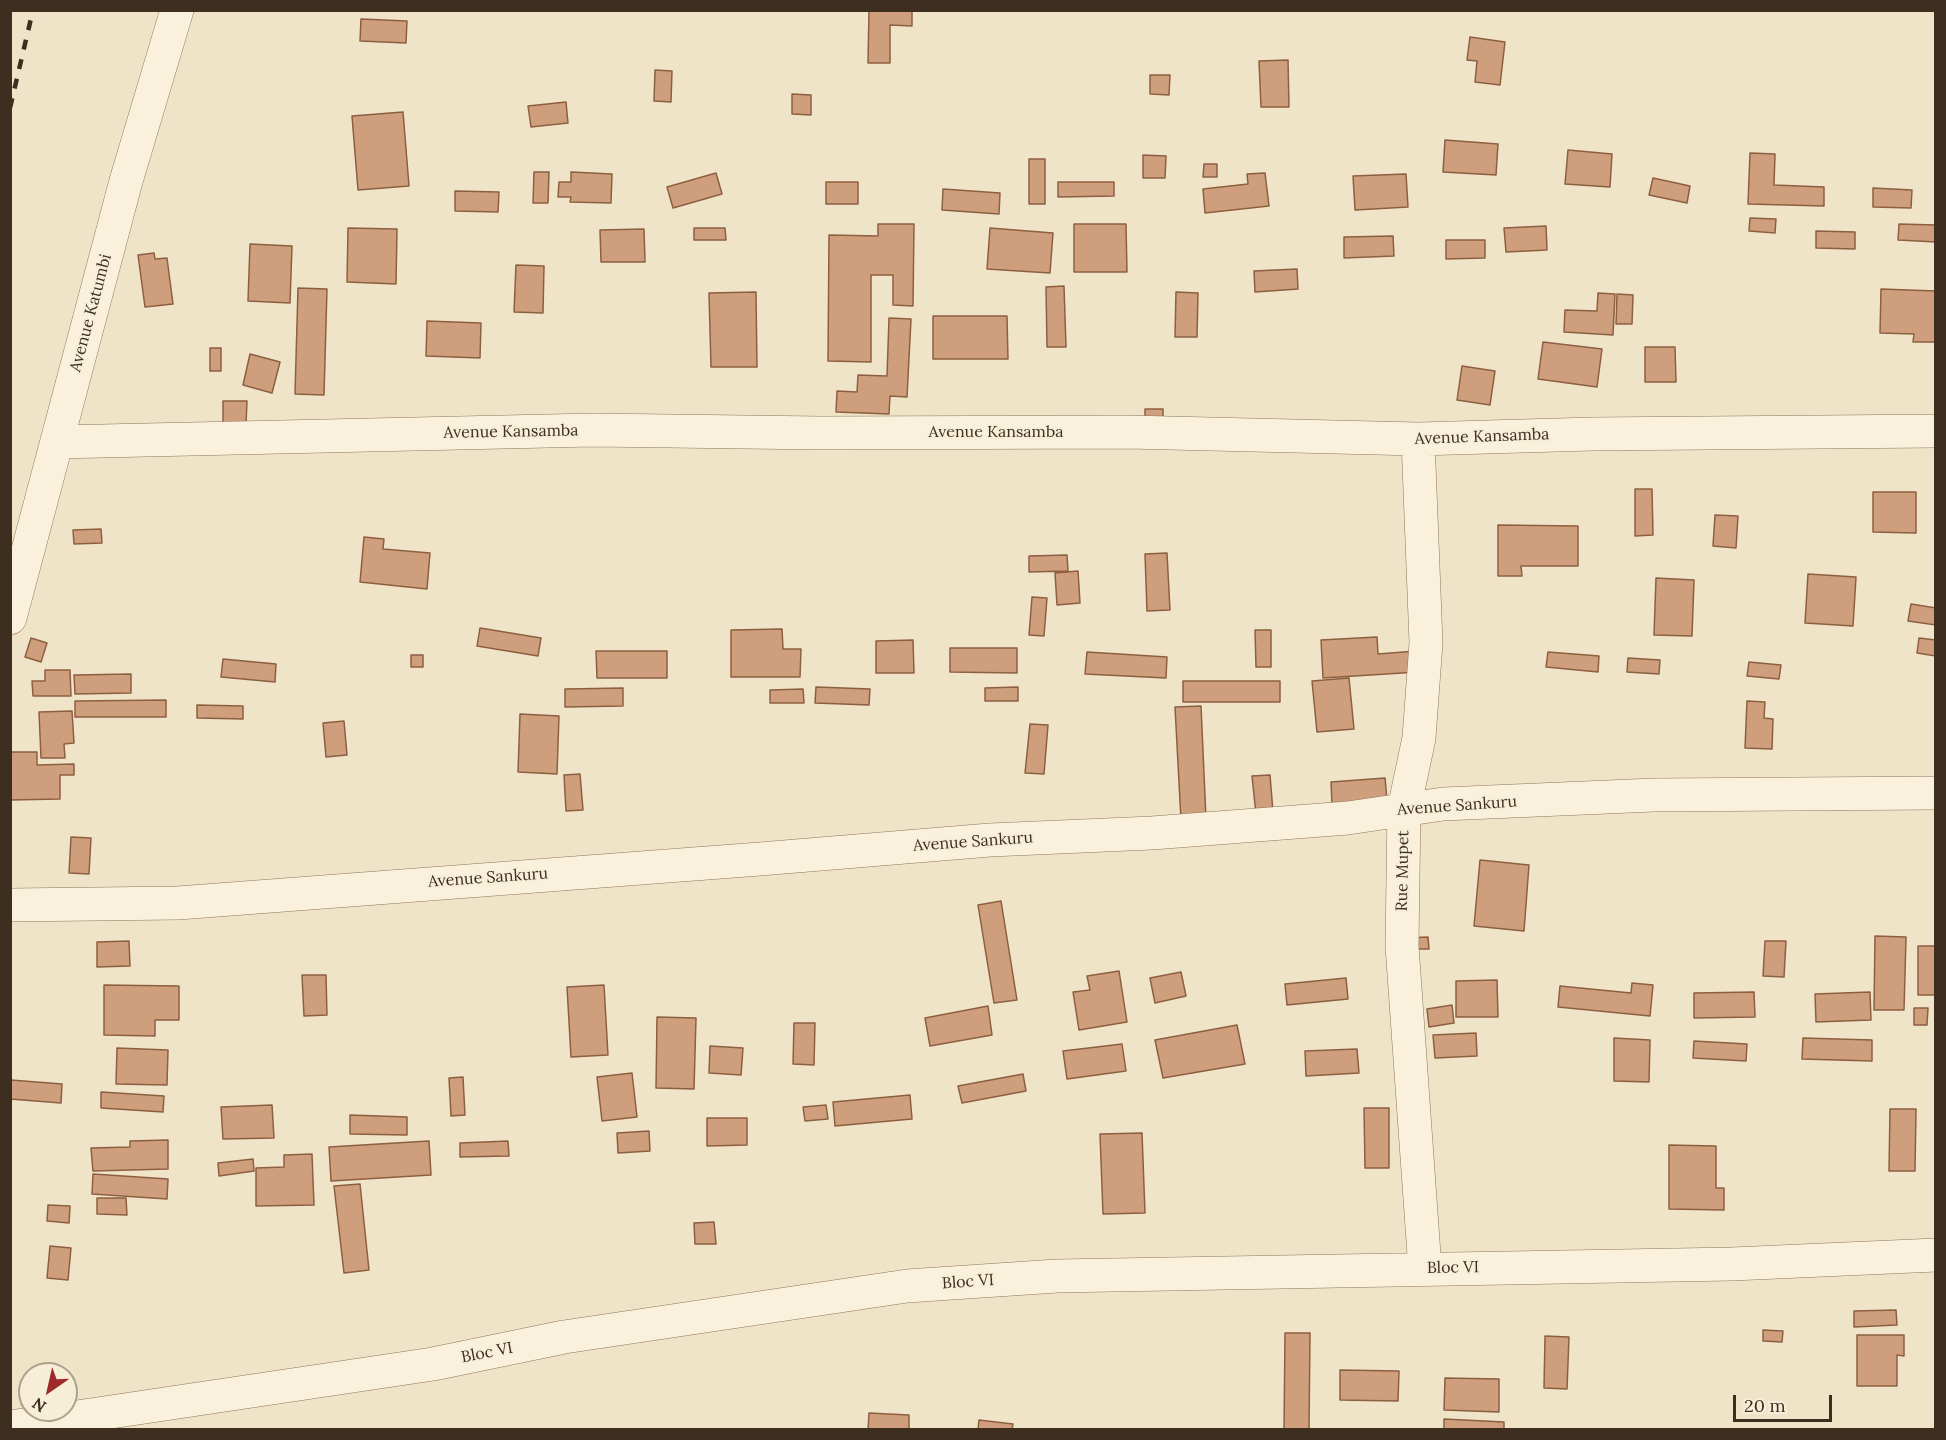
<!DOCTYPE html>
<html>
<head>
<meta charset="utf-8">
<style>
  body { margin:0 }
  #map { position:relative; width:1946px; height:1440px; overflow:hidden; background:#f0e4c8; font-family:Lora,serif }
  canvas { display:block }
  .frame { position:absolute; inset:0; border:12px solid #3d2e20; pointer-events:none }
  .north { position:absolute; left:18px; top:1362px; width:60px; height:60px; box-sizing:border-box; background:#f7eed8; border:2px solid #ada18e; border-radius:50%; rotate:214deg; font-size:16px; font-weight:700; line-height:24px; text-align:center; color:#3d2e20 }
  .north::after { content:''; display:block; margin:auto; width:21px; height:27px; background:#9e2a2b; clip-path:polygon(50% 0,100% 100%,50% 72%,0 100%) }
  .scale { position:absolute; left:1733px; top:1395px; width:99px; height:27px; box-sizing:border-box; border:3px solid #3d2e20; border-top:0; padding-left:8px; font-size:18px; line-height:21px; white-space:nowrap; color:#3d2e20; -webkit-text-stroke:4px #f7eed8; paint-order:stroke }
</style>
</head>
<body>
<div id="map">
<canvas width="1946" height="1440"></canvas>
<div class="frame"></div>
<div class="north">N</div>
<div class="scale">20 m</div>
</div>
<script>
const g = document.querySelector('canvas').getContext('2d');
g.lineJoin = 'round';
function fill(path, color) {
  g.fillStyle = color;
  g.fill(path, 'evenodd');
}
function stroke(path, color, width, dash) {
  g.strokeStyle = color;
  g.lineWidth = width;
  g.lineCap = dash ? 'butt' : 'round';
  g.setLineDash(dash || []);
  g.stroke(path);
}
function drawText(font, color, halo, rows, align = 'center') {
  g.font = font + ' Lora,serif';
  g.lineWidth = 4.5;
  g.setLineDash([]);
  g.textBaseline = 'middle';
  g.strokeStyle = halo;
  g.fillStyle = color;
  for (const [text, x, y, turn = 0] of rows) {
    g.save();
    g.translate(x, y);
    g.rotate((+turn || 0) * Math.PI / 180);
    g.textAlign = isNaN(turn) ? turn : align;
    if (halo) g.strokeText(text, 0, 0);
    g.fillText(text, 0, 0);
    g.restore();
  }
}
const building = new Path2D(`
  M 869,10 L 912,10 L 912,26 L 890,25 L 890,63 L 868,63 Z
  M 361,19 L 407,21 L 406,43 L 360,41 Z
  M 1470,37 L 1505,42 L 1500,85 L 1475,82 L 1477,61 L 1467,60 Z
  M 1288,60 L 1289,107 L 1261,107 L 1259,61 Z
  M 655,70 L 672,71 L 671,102 L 654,101 Z
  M 1150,75 L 1170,75 L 1169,95 L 1150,94 Z
  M 792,94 L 811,95 L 811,115 L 792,114 Z
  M 566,102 L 568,123 L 531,127 L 528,106 Z
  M 403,112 L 409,186 L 358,190 L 352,116 Z
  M 1445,140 L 1498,144 L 1496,175 L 1443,172 Z
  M 1568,150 L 1612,154 L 1610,187 L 1565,184 Z
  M 1750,153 L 1775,154 L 1774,185 L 1824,187 L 1824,206 L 1748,204 Z
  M 1143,155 L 1166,156 L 1165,178 L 1143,178 Z
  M 1029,159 L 1045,159 L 1045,204 L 1029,204 Z
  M 1204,164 L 1217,164 L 1217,177 L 1203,177 Z
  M 534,172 L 549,172 L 548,203 L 533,203 Z
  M 571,172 L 612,174 L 611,203 L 570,202 L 571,197 L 558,197 L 559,182 L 571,182 Z
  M 716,173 L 722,194 L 673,208 L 667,187 Z
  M 1265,173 L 1269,206 L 1205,213 L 1203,189 L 1248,184 L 1247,174 Z
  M 1406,174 L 1408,207 L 1355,210 L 1353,176 Z
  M 1653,178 L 1690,186 L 1687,203 L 1649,195 Z
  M 826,182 L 858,182 L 858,204 L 826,204 Z
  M 1058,182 L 1114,182 L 1114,196 L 1058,197 Z
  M 1873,188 L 1912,190 L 1911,208 L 1873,207 Z
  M 943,189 L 1000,193 L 999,214 L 942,210 Z
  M 455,191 L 499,192 L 498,212 L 455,211 Z
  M 1750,218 L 1776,219 L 1775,233 L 1749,231 Z
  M 878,224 L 914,224 L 913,306 L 893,305 L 893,275 L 871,275 L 871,362 L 828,361 L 829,235 L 878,236 Z
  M 1074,224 L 1126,224 L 1127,272 L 1074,272 Z
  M 1899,224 L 1936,225 L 1936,242 L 1898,240 Z
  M 1546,226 L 1547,250 L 1506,252 L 1504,228 Z
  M 348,228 L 397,229 L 396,284 L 347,282 Z
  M 694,228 L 725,228 L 726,240 L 694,240 Z
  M 990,228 L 1053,233 L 1050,273 L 987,269 Z
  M 644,229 L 645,262 L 601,262 L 600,230 Z
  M 1816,231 L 1855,232 L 1855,249 L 1816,248 Z
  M 1393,236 L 1394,256 L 1344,258 L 1344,237 Z
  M 1446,240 L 1485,240 L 1485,258 L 1446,259 Z
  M 250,244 L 292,246 L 290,303 L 248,301 Z
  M 154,253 L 155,259 L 167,258 L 173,304 L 145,307 L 138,255 Z
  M 516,265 L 544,266 L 543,313 L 514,312 Z
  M 1297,269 L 1298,289 L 1255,292 L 1254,271 Z
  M 1064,286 L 1066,347 L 1047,347 L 1046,287 Z
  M 298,288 L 327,289 L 324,395 L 295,394 Z
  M 1881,289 L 1936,291 L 1936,342 L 1913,342 L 1914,334 L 1880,333 Z
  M 756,292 L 757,367 L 711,367 L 709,293 Z
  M 1176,292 L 1198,293 L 1197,337 L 1175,337 Z
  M 1598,293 L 1615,294 L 1613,335 L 1564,332 L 1565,310 L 1597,311 Z
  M 1617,294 L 1633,295 L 1632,324 L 1616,324 Z
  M 933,316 L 1007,316 L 1008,359 L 933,359 Z
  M 889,318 L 911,319 L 907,397 L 890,396 L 889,414 L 836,412 L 837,391 L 857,392 L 858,375 L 887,376 Z
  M 427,321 L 481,323 L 480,358 L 426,356 Z
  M 1543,342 L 1602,349 L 1597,387 L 1538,379 Z
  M 1645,347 L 1675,347 L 1676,382 L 1645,382 Z
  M 210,348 L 221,348 L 221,371 L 210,371 Z
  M 250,354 L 280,362 L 272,393 L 243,385 Z
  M 1462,366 L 1495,371 L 1490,405 L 1457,400 Z
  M 223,401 L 247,401 L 246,425 L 223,424 Z
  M 1145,409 L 1163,409 L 1163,423 L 1145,422 Z
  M 1635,489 L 1652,489 L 1653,535 L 1635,536 Z
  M 1873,492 L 1916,492 L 1916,533 L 1873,532 Z
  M 1715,515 L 1738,516 L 1736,548 L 1713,546 Z
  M 1498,525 L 1578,526 L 1578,566 L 1521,566 L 1522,576 L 1498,576 Z
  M 101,529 L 102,543 L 74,544 L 73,530 Z
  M 364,537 L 384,539 L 383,549 L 430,553 L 427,589 L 360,582 Z
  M 1167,553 L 1170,610 L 1147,611 L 1145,554 Z
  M 1067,555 L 1068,571 L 1029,572 L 1029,556 Z
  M 1078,571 L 1080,603 L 1057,605 L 1055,573 Z
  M 1808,574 L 1856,577 L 1853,626 L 1805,623 Z
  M 1656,578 L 1694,580 L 1692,636 L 1654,635 Z
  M 1032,597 L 1047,598 L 1044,636 L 1029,635 Z
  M 1911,604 L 1936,608 L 1936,625 L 1908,621 Z
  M 480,628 L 541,638 L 538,656 L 477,646 Z
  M 782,629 L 783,649 L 801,649 L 800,677 L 731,677 L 731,630 Z
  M 1255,630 L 1271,630 L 1271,667 L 1256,667 Z
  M 1377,637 L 1378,654 L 1416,651 L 1418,672 L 1323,678 L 1321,640 Z
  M 31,638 L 47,643 L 41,662 L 25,657 Z
  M 1919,638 L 1936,640 L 1936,656 L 1917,653 Z
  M 913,640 L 914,673 L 876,673 L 876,641 Z
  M 950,648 L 1017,648 L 1017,673 L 950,672 Z
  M 596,651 L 667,651 L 667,678 L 597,678 Z
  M 1087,652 L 1167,657 L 1166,678 L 1085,674 Z
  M 1548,652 L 1599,656 L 1598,672 L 1546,667 Z
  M 411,655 L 423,655 L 423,667 L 411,667 Z
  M 1628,658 L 1660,660 L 1659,674 L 1627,672 Z
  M 223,659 L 276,664 L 275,682 L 221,677 Z
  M 1749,662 L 1781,665 L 1779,679 L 1747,676 Z
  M 45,670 L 70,670 L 71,696 L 33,696 L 32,681 L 45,681 Z
  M 131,674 L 131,693 L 75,694 L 74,675 Z
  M 1349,678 L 1354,729 L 1317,732 L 1312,681 Z
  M 1183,681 L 1280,681 L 1280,702 L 1183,702 Z
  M 816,687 L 870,689 L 869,705 L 815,703 Z
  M 1018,687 L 1018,701 L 985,701 L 985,688 Z
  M 623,688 L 623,706 L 565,707 L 565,689 Z
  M 803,689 L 804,703 L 770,703 L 770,690 Z
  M 166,700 L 166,717 L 75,717 L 75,701 Z
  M 1747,701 L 1765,702 L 1764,718 L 1773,719 L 1772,749 L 1745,748 Z
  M 197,705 L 243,706 L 243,719 L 197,718 Z
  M 1201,706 L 1206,819 L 1181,820 L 1175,707 Z
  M 72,711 L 74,743 L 64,744 L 65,758 L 41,758 L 39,712 Z
  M 520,714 L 559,716 L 557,774 L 518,772 Z
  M 344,721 L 347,755 L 326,757 L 323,723 Z
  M 1030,724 L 1048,725 L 1044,774 L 1025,773 Z
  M 10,752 L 37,752 L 37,765 L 74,764 L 74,775 L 60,775 L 60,799 L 10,800 Z
  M 580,774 L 583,810 L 566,811 L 564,775 Z
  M 1270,775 L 1273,812 L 1256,814 L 1252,776 Z
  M 1385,778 L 1387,800 L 1332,804 L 1331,782 Z
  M 71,837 L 91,838 L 89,874 L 69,873 Z
  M 1480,860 L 1529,865 L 1524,931 L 1474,926 Z
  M 1001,901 L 1017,1000 L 994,1003 L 978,905 Z
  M 1875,936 L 1906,937 L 1904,1010 L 1874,1010 Z
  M 1428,937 L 1429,949 L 1406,949 L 1405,938 Z
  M 129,941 L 130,966 L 97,967 L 97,942 Z
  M 1765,941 L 1786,941 L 1784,977 L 1763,976 Z
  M 1918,946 L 1936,946 L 1936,995 L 1918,995 Z
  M 1119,971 L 1127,1022 L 1079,1030 L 1073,992 L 1090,990 L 1087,976 Z
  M 1181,972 L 1186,996 L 1155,1003 L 1150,978 Z
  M 302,975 L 326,975 L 327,1015 L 304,1016 Z
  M 1346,978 L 1348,999 L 1287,1005 L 1285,984 Z
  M 1497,980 L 1498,1017 L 1456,1017 L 1456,981 Z
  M 1632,983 L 1653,985 L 1650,1016 L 1558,1007 L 1560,986 L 1631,993 Z
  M 104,985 L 179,986 L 179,1020 L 155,1020 L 155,1036 L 104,1035 Z
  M 604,985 L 608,1055 L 571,1057 L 567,987 Z
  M 1754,992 L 1755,1017 L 1694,1018 L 1694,993 Z
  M 1870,992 L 1871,1020 L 1816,1022 L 1815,994 Z
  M 1452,1005 L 1454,1023 L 1429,1027 L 1427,1009 Z
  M 988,1006 L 992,1035 L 930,1046 L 925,1018 Z
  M 1914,1008 L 1928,1008 L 1927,1025 L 1914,1025 Z
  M 657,1017 L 696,1018 L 694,1089 L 656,1088 Z
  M 794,1023 L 815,1023 L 814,1065 L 793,1064 Z
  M 1237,1025 L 1245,1064 L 1163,1078 L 1155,1040 Z
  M 1476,1033 L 1477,1056 L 1435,1058 L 1433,1035 Z
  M 1614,1038 L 1650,1040 L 1649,1082 L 1614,1081 Z
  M 1803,1038 L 1872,1040 L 1872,1061 L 1802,1059 Z
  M 1694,1041 L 1747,1044 L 1746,1061 L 1693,1058 Z
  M 1122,1044 L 1126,1071 L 1067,1079 L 1063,1051 Z
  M 710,1046 L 743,1048 L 741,1075 L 709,1073 Z
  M 117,1048 L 168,1050 L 167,1085 L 116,1084 Z
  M 1357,1049 L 1359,1073 L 1306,1076 L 1305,1051 Z
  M 632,1073 L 637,1117 L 602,1121 L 597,1077 Z
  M 1023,1074 L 1026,1091 L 962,1103 L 958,1086 Z
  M 463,1077 L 465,1115 L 451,1116 L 449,1078 Z
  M 11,1080 L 62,1084 L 61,1103 L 10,1099 Z
  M 101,1092 L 164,1096 L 163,1112 L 101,1108 Z
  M 910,1095 L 912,1119 L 835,1126 L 833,1102 Z
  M 272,1105 L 274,1138 L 223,1139 L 221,1107 Z
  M 826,1105 L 828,1119 L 805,1121 L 803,1107 Z
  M 1364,1108 L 1389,1108 L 1389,1168 L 1365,1168 Z
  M 1890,1109 L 1916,1109 L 1915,1171 L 1889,1171 Z
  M 350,1115 L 407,1117 L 407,1135 L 350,1134 Z
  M 707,1118 L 747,1118 L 747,1145 L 707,1146 Z
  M 649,1131 L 650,1151 L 618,1153 L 617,1133 Z
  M 1142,1133 L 1145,1213 L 1103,1214 L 1100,1134 Z
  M 168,1140 L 168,1169 L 93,1171 L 91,1148 L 130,1147 L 130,1141 Z
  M 429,1141 L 431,1175 L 331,1181 L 329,1147 Z
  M 508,1141 L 509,1156 L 460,1157 L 460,1143 Z
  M 1669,1145 L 1716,1146 L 1716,1188 L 1724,1188 L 1724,1210 L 1669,1209 Z
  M 312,1154 L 314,1205 L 256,1206 L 256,1168 L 284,1167 L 284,1155 Z
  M 253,1159 L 254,1171 L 219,1176 L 218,1163 Z
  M 93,1174 L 168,1179 L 167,1199 L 92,1194 Z
  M 360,1184 L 369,1270 L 344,1273 L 334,1186 Z
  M 97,1198 L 126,1198 L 127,1215 L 97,1214 Z
  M 48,1205 L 70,1206 L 69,1223 L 47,1221 Z
  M 714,1222 L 716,1244 L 695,1244 L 694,1223 Z
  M 50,1246 L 71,1248 L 68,1280 L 47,1278 Z
  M 1896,1310 L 1897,1325 L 1854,1327 L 1854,1311 Z
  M 1763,1330 L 1783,1331 L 1782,1342 L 1763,1341 Z
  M 1285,1333 L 1310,1333 L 1309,1430 L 1284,1430 Z
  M 1857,1335 L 1904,1335 L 1904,1356 L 1897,1355 L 1897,1386 L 1857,1386 Z
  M 1545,1336 L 1569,1337 L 1567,1389 L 1544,1388 Z
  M 1340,1370 L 1399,1371 L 1398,1401 L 1340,1400 Z
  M 1445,1378 L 1499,1379 L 1499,1412 L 1444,1410 Z
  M 869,1413 L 909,1415 L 909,1430 L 868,1430 Z
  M 1444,1419 L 1504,1422 L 1504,1430 L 1444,1430 Z
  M 979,1420 L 1013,1424 L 1012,1430 L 978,1430 Z`);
const minor = new Path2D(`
  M 1418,439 L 1426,643 L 1419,738 L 1404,809 L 1402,946 L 1425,1269
  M 57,442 L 593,430 L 821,433 L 1128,432 L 1418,439 L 1592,434 L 1936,431
  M 10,618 L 126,181 L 177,10
  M 10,905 L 178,903 L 760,859 L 990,840 L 1152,833 L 1348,818 L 1443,804 L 1654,795 L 1936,793
  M 10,1427 L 433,1364 L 564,1337 L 907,1286 L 1057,1276 L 1732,1264 L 1936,1255`);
const rail = new Path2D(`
  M 10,108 L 33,10`);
const streetNames = [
  ["Avenue Katumbi",91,313,-75],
  ["Avenue Kansamba",511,432,-1],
  ["Avenue Kansamba",996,432],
  ["Avenue Kansamba",1482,437,-2],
  ["Avenue Sankuru",1457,806,-4],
  ["Avenue Sankuru",973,842,-4],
  ["Rue Mupet",1403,871,-89],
  ["Avenue Sankuru",488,878,-4],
  ["Bloc VI",1453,1268,-1],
  ["Bloc VI",968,1282,-4],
  ["Bloc VI",487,1353,-11]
];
fill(building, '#cf9f7d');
stroke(building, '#8d5f41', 1.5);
stroke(minor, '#8d765c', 34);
stroke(minor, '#faf1dc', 33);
stroke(rail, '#3d2e20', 4.5, [10, 10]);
drawText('16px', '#3d2e20', '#f7eed8', streetNames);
</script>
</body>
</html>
